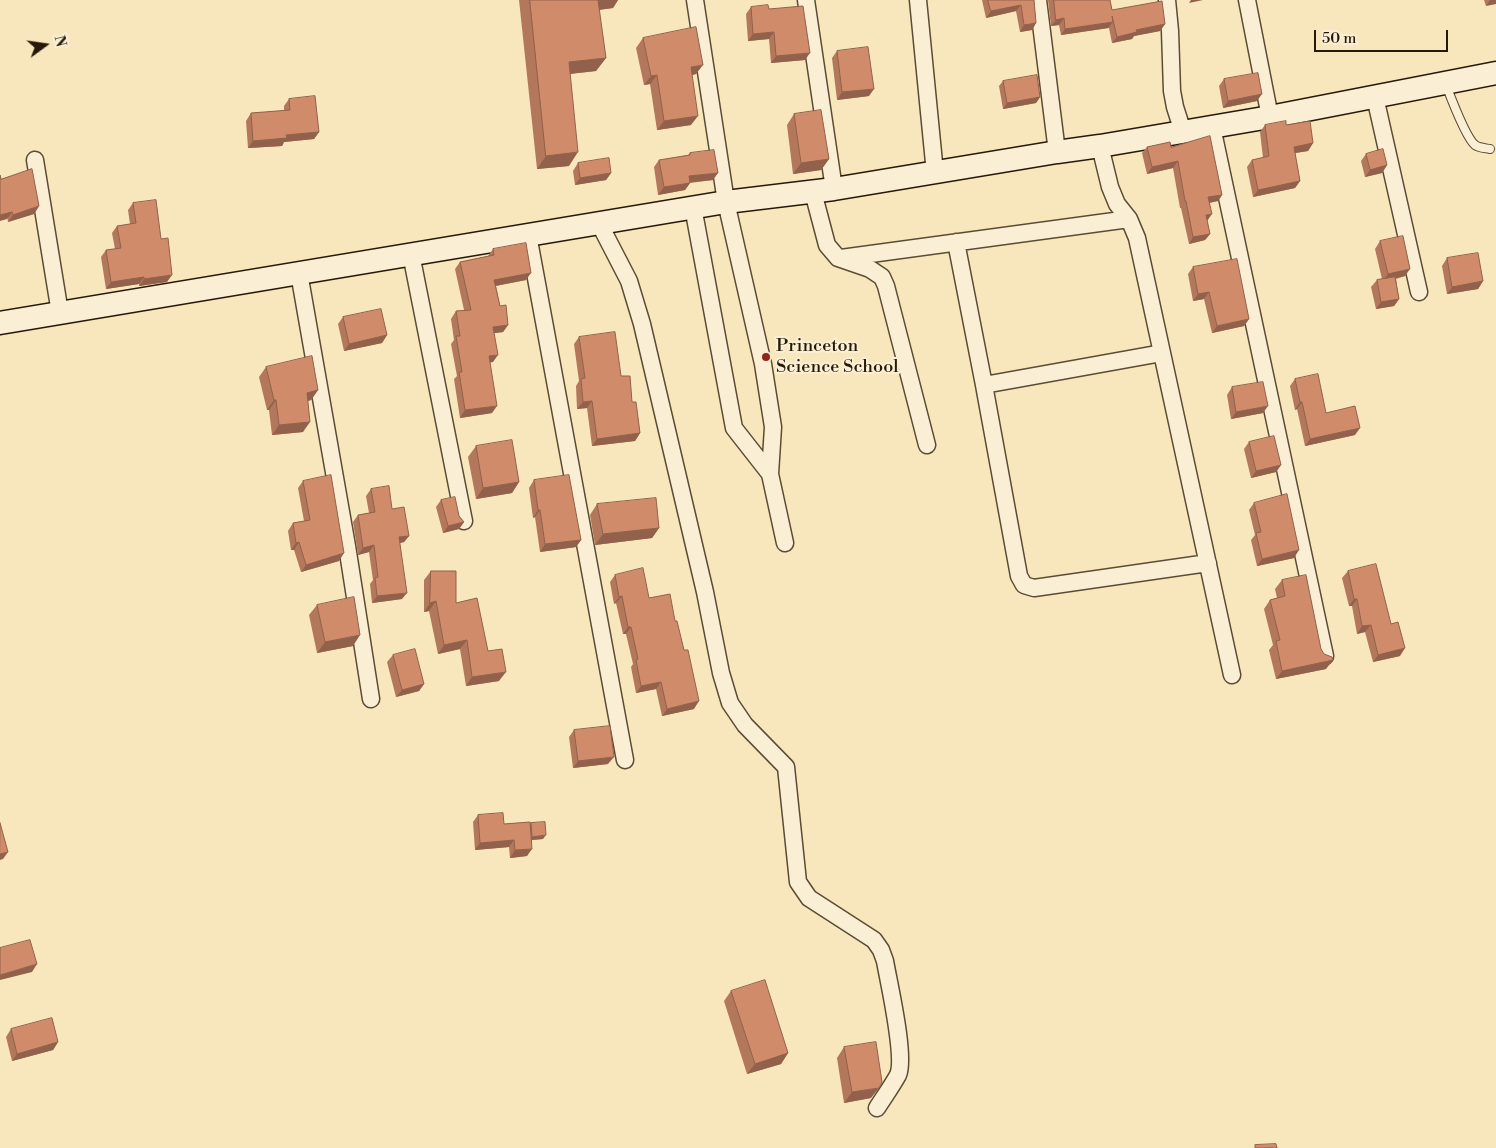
<!DOCTYPE html>
<html>
<head>
<meta charset="utf-8">
<style>
	body { margin:0 }
	#map { position:relative; width:1496px; height:1148px; overflow:hidden; background:#f8e6bd; font-family:"Libre Bodoni",serif }
	canvas { display:block }
	.north { position:absolute; left:20px; top:20px; width:50px; height:50px; -webkit-text-stroke:4px #faefd4; paint-order:stroke; rotate:76deg; font-size:14px; font-weight:700; line-height:20px; text-align:center; color:#271907 }
	.north::after { content:''; display:block; margin:auto; width:18px; height:22px; background:#271907; clip-path:polygon(50% 0,100% 100%,50% 72%,0 100%) }
	.scale { position:absolute; left:1314px; top:30px; width:134px; height:22px; box-sizing:border-box; border:2px solid #271907; border-top:0; padding-left:6px; font-size:15px; line-height:18px; white-space:nowrap; color:#271907; -webkit-text-stroke:4px #faefd4; paint-order:stroke }
</style>
</head>
<body>
<div id="map">
<canvas width="1496" height="1148"></canvas>
<div class="north">N</div>
<div class="scale">50 m</div>
</div>
<script>
const context = document.querySelector('canvas').getContext('2d');
context.lineJoin = 'round';
function stroke(path, color, width, dash) { context.strokeStyle = color; context.lineWidth = width; context.lineCap = dash ? 'butt' : 'round'; context.setLineDash(dash || []); context.stroke(path); }
function fillPath(path, color) { context.fillStyle = color; context.fill(path, 'evenodd'); }
function drawText(font, color, halo, rows, align = 'center') {
  context.font = font + ' "Libre Bodoni",serif'; context.lineWidth = 4; context.setLineDash([]); context.textBaseline = 'middle'; context.strokeStyle = halo; context.fillStyle = color; for (const [text, x, y, turn = 0] of rows) {
    context.save(); context.translate(x, y); context.rotate((+turn || 0) * Math.PI / 180); context.textAlign = isNaN(turn) ? turn : align; if (halo) context.strokeText(text, 0, 0); context.fillText(text, 0, 0); context.restore();
  }
}
const lane = new Path2D(`
	M 1446,85 C 1451,98 1466,138 1475,145 C 1479,148 1485,148 1490,149`);
const street = new Path2D(`
	M 695,0 L 726,202 L 763,364 L 773,427 L 770,474 L 785,543
	M 806,0 L 834,189
	M 918,0 L 935,173
	M 1038,0 L 1057,152
	M 1167,0 L 1170,31 L 1172,91 L 1175,107 L 1183,132
	M 1247,0 L 1270,117
	M 1375,97 L 1419,292
	M 1212,127 L 1325,656
	M 1100,146 L 1110,187 L 1117,204 L 1129,219 L 1137,238 L 1232,675
	M 35,160 L 60,313
	M 813,192 L 827,245 L 838,258 L 870,269 L 882,277 L 886,286 L 927,445
	M 693,207 L 734,428 L 770,474
	M 599,223 L 629,281 L 642,324 L 705,592 L 721,673 L 730,703 L 745,725 L 786,767 L 798,882 L 809,898 L 874,940 L 881,950 L 885,961 C 889,984 906,1057 898,1075 C 892,1086 884,1097 877,1108
	M 528,235 L 625,760
	M 956,242 L 984,385
	M 411,254 L 464,521
	M 841,258 L 1129,219
	M 299,273 L 347,546 L 371,699
	M 1162,353 L 984,385 L 1019,576 L 1024,585 L 1034,588 L 1208,563`);
const secondary = new Path2D(`
	M 0,323 L 726,202 L 834,189 L 1057,152 L 1100,146 L 1270,117 L 1496,73`);
const wall = new Path2D(`
	M 519,0 L 618,0 L 613,8 L 599,10 L 606,58 L 596,71 L 570,74 L 569,166 L 537,169 Z
	M 982,0 L 1034,0 L 1036,23 L 1032,30 L 1020,32 L 1016,11 L 986,18 Z
	M 1048,0 L 1110,0 L 1112,10 L 1165,24 L 1160,31 L 1134,36 L 1132,39 L 1112,43 L 1109,28 L 1061,35 L 1059,25 L 1051,26 Z
	M 1484,0 L 1496,0 L 1486,6 Z
	M 751,7 L 769,9 L 805,60 L 771,63 L 769,39 L 748,41 L 746,14 Z
	M 643,38 L 696,74 L 692,75 L 691,125 L 657,130 L 650,84 L 644,85 L 636,48 Z
	M 837,51 L 869,96 L 837,100 L 832,58 Z
	M 1224,79 L 1257,101 L 1223,108 L 1219,86 Z
	M 1003,81 L 1040,97 L 1036,103 L 1003,109 L 999,86 Z
	M 289,99 L 319,132 L 314,139 L 284,142 L 282,146 L 248,148 L 246,121 L 251,113 L 284,111 L 284,106 Z
	M 794,114 L 829,159 L 821,170 L 793,174 L 787,125 Z
	M 1265,125 L 1286,125 L 1313,143 L 1308,151 L 1295,153 L 1300,181 L 1295,188 L 1253,197 L 1247,167 L 1252,160 L 1263,158 L 1260,132 Z
	M 1147,147 L 1171,147 L 1222,195 L 1218,201 L 1209,203 L 1207,221 L 1210,234 L 1205,240 L 1189,244 L 1181,208 L 1180,208 L 1173,168 L 1147,174 L 1142,153 Z
	M 690,153 L 713,180 L 690,183 L 685,190 L 658,195 L 654,167 L 659,160 L 688,155 Z
	M 1366,154 L 1387,165 L 1382,173 L 1365,177 L 1361,161 Z
	M 578,163 L 611,173 L 606,180 L 575,185 L 573,171 Z
	M 1,179 L 39,206 L 34,214 L 8,222 Z
	M 133,203 L 161,239 L 167,282 L 139,286 L 139,284 L 106,289 L 101,257 L 106,250 L 115,249 L 112,233 L 117,226 L 130,224 L 128,210 Z
	M 1380,241 L 1405,276 L 1396,279 L 1399,299 L 1394,306 L 1376,309 L 1371,287 L 1377,280 L 1382,279 L 1375,249 Z
	M 493,249 L 526,280 L 496,286 L 500,306 L 508,325 L 503,332 L 494,333 L 493,362 L 490,362 L 492,413 L 460,418 L 454,379 L 457,376 L 451,344 L 454,340 L 451,319 L 456,311 L 464,310 L 455,269 L 460,262 L 488,256 Z
	M 1447,258 L 1483,281 L 1478,289 L 1447,294 L 1442,266 Z
	M 1193,267 L 1249,319 L 1244,326 L 1212,333 L 1204,299 L 1193,301 L 1188,274 Z
	M 343,317 L 387,335 L 382,343 L 344,351 L 338,324 Z
	M 579,337 L 621,376 L 632,402 L 640,433 L 635,441 L 592,446 L 587,408 L 577,409 L 576,386 L 579,381 L 574,344 Z
	M 266,367 L 318,390 L 311,400 L 308,401 L 303,432 L 272,435 L 269,410 L 267,410 L 259,377 Z
	M 1295,379 L 1326,413 L 1355,435 L 1305,446 L 1297,409 L 1295,410 L 1290,386 Z
	M 1232,387 L 1263,413 L 1231,419 L 1227,395 Z
	M 1249,442 L 1281,465 L 1276,472 L 1251,478 L 1244,449 Z
	M 476,446 L 519,482 L 512,493 L 476,499 L 468,457 Z
	M 534,480 L 581,540 L 576,547 L 540,552 L 535,517 L 533,518 L 529,488 Z
	M 303,481 L 339,561 L 301,572 L 294,550 L 291,550 L 288,531 L 293,523 L 304,521 L 298,488 Z
	M 371,489 L 392,509 L 409,536 L 404,542 L 400,543 L 402,599 L 372,603 L 370,584 L 373,580 L 369,552 L 358,555 L 353,522 L 358,515 L 369,513 L 366,496 Z
	M 441,500 L 464,522 L 459,529 L 443,533 L 436,507 Z
	M 1254,503 L 1294,558 L 1257,566 L 1251,540 L 1255,535 L 1249,510 Z
	M 597,504 L 659,528 L 652,538 L 595,545 L 590,515 Z
	M 431,571 L 456,603 L 488,651 L 499,681 L 466,686 L 460,649 L 438,654 L 429,611 L 424,612 L 424,580 Z
	M 1348,571 L 1391,624 L 1400,656 L 1373,662 L 1365,632 L 1357,634 L 1352,606 L 1349,606 L 1342,578 Z
	M 615,575 L 649,598 L 694,709 L 662,716 L 656,689 L 636,693 L 631,667 L 633,664 L 626,634 L 623,634 L 616,603 L 614,604 L 610,582 Z
	M 1282,580 L 1321,649 L 1326,669 L 1276,679 L 1269,650 L 1273,645 L 1264,609 L 1270,600 L 1277,598 L 1275,589 Z
	M 317,605 L 353,646 L 317,653 L 309,615 Z
	M 393,655 L 424,684 L 419,691 L 396,697 L 387,662 Z
	M 574,730 L 608,764 L 573,768 L 569,737 Z
	M 478,815 L 504,824 L 530,822 L 543,839 L 532,840 L 527,856 L 510,858 L 509,847 L 475,850 L 473,822 Z
	M 731,991 L 788,1053 L 781,1064 L 747,1074 L 724,1001 Z
	M 11,1029 L 58,1042 L 53,1050 L 12,1061 L 6,1037 Z
	M 844,1047 L 871,1098 L 844,1103 L 837,1058 Z`);
const shadedWall = new Path2D(`
	M 596,0 L 618,0 L 613,8 L 589,11 Z
	M 1191,0 L 1203,0 L 1189,3 Z
	M 1490,0 L 1496,0 L 1496,4 L 1486,6 Z
	M 1021,5 L 1016,11 L 986,18 L 991,11 Z
	M 1064,18 L 1059,25 L 1051,26 L 1056,20 Z
	M 1113,22 L 1108,28 L 1061,35 L 1065,29 Z
	M 1036,23 L 1032,30 L 1020,32 L 1024,25 Z
	M 1165,24 L 1160,31 L 1134,36 L 1132,39 L 1112,43 L 1117,37 L 1136,30 Z
	M 774,32 L 769,39 L 748,41 L 753,34 Z
	M 810,53 L 805,60 L 771,63 L 776,56 Z
	M 606,58 L 596,71 L 559,75 L 569,62 Z
	M 703,65 L 696,74 L 684,77 L 691,67 Z
	M 657,75 L 650,84 L 644,85 L 651,76 Z
	M 874,89 L 869,96 L 837,100 L 842,92 Z
	M 1262,94 L 1257,101 L 1223,108 L 1228,101 Z
	M 1040,97 L 1036,103 L 1003,109 L 1007,103 Z
	M 698,116 L 691,125 L 657,130 L 664,121 Z
	M 319,132 L 314,139 L 284,142 L 282,146 L 248,148 L 253,141 L 286,135 Z
	M 1313,143 L 1308,151 L 1289,154 L 1294,147 Z
	M 578,152 L 569,166 L 537,169 L 546,156 Z
	M 829,159 L 821,170 L 793,174 L 801,163 Z
	M 1178,161 L 1173,168 L 1147,174 L 1152,167 Z
	M 1387,165 L 1382,173 L 1365,177 L 1370,170 Z
	M 611,173 L 606,180 L 575,185 L 580,178 Z
	M 718,173 L 713,180 L 684,183 L 689,176 Z
	M 1300,181 L 1295,188 L 1253,197 L 1258,190 Z
	M 690,183 L 685,190 L 658,195 L 664,187 Z
	M 1222,195 L 1218,201 L 1203,204 L 1208,197 Z
	M 39,206 L 34,214 L 8,222 L 13,215 Z
	M 12,212 L 7,219 L 0,221 L 0,215 Z
	M 1212,214 L 1207,221 L 1206,215 Z
	M 1210,234 L 1205,240 L 1189,244 L 1193,237 Z
	M 1410,269 L 1405,276 L 1383,281 L 1388,274 Z
	M 531,273 L 526,280 L 489,287 L 494,280 Z
	M 172,275 L 167,282 L 139,286 L 144,279 Z
	M 144,277 L 139,284 L 106,289 L 111,282 Z
	M 1483,281 L 1478,289 L 1447,294 L 1452,287 Z
	M 1209,292 L 1204,299 L 1193,301 L 1198,294 Z
	M 1399,299 L 1394,306 L 1376,309 L 1381,302 Z
	M 1249,319 L 1244,326 L 1212,333 L 1217,326 Z
	M 508,325 L 503,332 L 488,334 L 493,327 Z
	M 387,335 L 382,343 L 344,351 L 349,344 Z
	M 498,355 L 493,362 L 484,364 L 489,356 Z
	M 318,390 L 311,400 L 300,403 L 307,393 Z
	M 274,400 L 276,400 L 269,410 L 267,410 Z
	M 592,401 L 587,408 L 577,409 L 583,402 Z
	M 1300,402 L 1302,402 L 1297,409 L 1295,410 Z
	M 497,406 L 492,413 L 460,418 L 465,410 Z
	M 1268,406 L 1263,413 L 1231,419 L 1236,412 Z
	M 310,422 L 303,432 L 272,435 L 279,425 Z
	M 1360,428 L 1355,435 L 1305,446 L 1310,439 Z
	M 640,433 L 635,441 L 592,446 L 597,439 Z
	M 1281,465 L 1276,472 L 1251,478 L 1256,471 Z
	M 519,482 L 512,493 L 476,499 L 483,488 Z
	M 538,510 L 540,510 L 535,517 L 533,518 Z
	M 464,522 L 459,529 L 443,533 L 448,526 Z
	M 659,528 L 652,538 L 595,545 L 603,534 Z
	M 409,536 L 404,542 L 395,544 L 399,537 Z
	M 581,540 L 576,547 L 540,552 L 545,544 Z
	M 299,542 L 294,550 L 291,550 L 296,543 Z
	M 374,545 L 369,552 L 358,555 L 363,548 Z
	M 1299,550 L 1294,558 L 1257,566 L 1262,559 Z
	M 344,553 L 339,561 L 301,572 L 306,565 Z
	M 407,593 L 402,599 L 372,603 L 377,596 Z
	M 622,596 L 616,603 L 614,604 L 619,597 Z
	M 1354,599 L 1357,599 L 1352,606 L 1349,606 Z
	M 436,601 L 429,611 L 424,612 L 430,603 Z
	M 1371,625 L 1365,632 L 1357,634 L 1362,626 Z
	M 628,627 L 631,627 L 626,634 L 623,634 Z
	M 360,635 L 353,646 L 317,653 L 325,642 Z
	M 467,640 L 460,649 L 438,654 L 444,645 Z
	M 1405,648 L 1400,656 L 1373,662 L 1378,655 Z
	M 1333,660 L 1326,669 L 1276,679 L 1282,671 Z
	M 506,672 L 499,681 L 466,686 L 472,677 Z
	M 661,682 L 656,689 L 636,693 L 641,686 Z
	M 424,684 L 419,691 L 396,697 L 402,690 Z
	M 699,701 L 694,709 L 662,716 L 667,709 Z
	M 614,757 L 608,764 L 573,768 L 578,761 Z
	M 546,835 L 543,839 L 530,840 L 532,837 Z
	M 514,840 L 509,847 L 475,850 L 480,843 Z
	M 532,849 L 527,856 L 510,858 L 515,850 Z
	M 8,852 L 3,859 L 0,860 L 0,854 Z
	M 37,964 L 32,972 L 0,980 L 0,975 Z
	M 58,1042 L 53,1050 L 12,1061 L 17,1054 Z
	M 788,1053 L 781,1064 L 747,1074 L 755,1064 Z
	M 879,1088 L 871,1098 L 844,1103 L 852,1092 Z`);
const building = new Path2D(`
	M 530,0 L 598,0 L 606,58 L 569,62 L 578,152 L 546,156 Z
	M 988,0 L 1034,0 L 1036,23 L 1024,25 L 1021,5 L 991,11 Z
	M 1054,0 L 1110,0 L 1112,10 L 1162,1 L 1165,24 L 1136,30 L 1137,32 L 1117,37 L 1112,16 L 1113,22 L 1065,29 L 1064,18 L 1056,20 Z
	M 768,5 L 769,9 L 803,6 L 810,53 L 776,56 L 774,32 L 753,34 L 751,7 Z
	M 696,27 L 703,65 L 691,67 L 698,116 L 664,121 L 657,75 L 651,76 L 643,38 Z
	M 868,47 L 874,89 L 842,92 L 837,51 Z
	M 1258,73 L 1262,94 L 1228,101 L 1224,79 Z
	M 1037,75 L 1040,97 L 1007,103 L 1003,81 Z
	M 315,96 L 319,132 L 286,135 L 287,138 L 253,141 L 251,113 L 290,110 L 289,99 Z
	M 821,110 L 829,159 L 801,163 L 794,114 Z
	M 1286,121 L 1286,125 L 1310,121 L 1313,143 L 1294,147 L 1300,181 L 1258,190 L 1252,160 L 1269,156 L 1265,125 Z
	M 1210,136 L 1222,195 L 1208,197 L 1212,214 L 1206,215 L 1210,234 L 1193,237 L 1186,201 L 1185,201 L 1178,161 L 1152,167 L 1147,147 L 1170,142 L 1171,147 Z
	M 1383,149 L 1387,165 L 1370,170 L 1366,154 Z
	M 714,150 L 718,173 L 689,176 L 690,183 L 664,187 L 659,160 L 690,155 L 690,153 Z
	M 609,158 L 611,173 L 580,178 L 578,163 Z
	M 32,169 L 39,206 L 13,215 L 12,212 L 0,215 L 0,175 L 1,179 Z
	M 156,200 L 161,239 L 168,238 L 172,275 L 144,279 L 144,277 L 111,282 L 106,250 L 121,248 L 117,226 L 136,223 L 133,203 Z
	M 1403,236 L 1410,269 L 1388,274 L 1380,241 Z
	M 526,243 L 531,273 L 494,280 L 500,306 L 506,305 L 508,325 L 493,327 L 498,355 L 489,356 L 497,406 L 465,410 L 459,372 L 462,372 L 456,336 L 460,336 L 456,311 L 471,310 L 460,262 L 494,255 L 493,249 Z
	M 1478,253 L 1483,281 L 1452,287 L 1447,258 Z
	M 1237,259 L 1249,319 L 1217,326 L 1209,292 L 1198,294 L 1193,267 Z
	M 1395,277 L 1399,299 L 1381,302 L 1377,280 Z
	M 381,309 L 387,335 L 349,344 L 343,317 Z
	M 615,332 L 621,376 L 630,376 L 632,402 L 636,402 L 640,433 L 597,439 L 592,401 L 583,402 L 581,379 L 585,378 L 579,337 Z
	M 312,356 L 318,390 L 307,393 L 310,422 L 279,425 L 276,400 L 274,400 L 266,367 Z
	M 1318,374 L 1326,413 L 1355,406 L 1360,428 L 1310,439 L 1302,402 L 1300,402 L 1295,379 Z
	M 1263,382 L 1268,406 L 1236,412 L 1232,387 Z
	M 1274,436 L 1281,465 L 1256,471 L 1249,442 Z
	M 512,440 L 519,482 L 483,488 L 476,446 Z
	M 331,475 L 344,553 L 306,565 L 299,542 L 296,543 L 293,523 L 310,520 L 303,481 Z
	M 569,475 L 581,540 L 545,544 L 540,510 L 538,510 L 534,480 Z
	M 389,486 L 392,509 L 404,507 L 409,536 L 399,537 L 407,593 L 377,596 L 375,578 L 378,577 L 374,545 L 363,548 L 358,515 L 375,512 L 371,489 Z
	M 1287,494 L 1299,550 L 1262,559 L 1256,533 L 1261,532 L 1254,503 Z
	M 455,497 L 459,516 L 464,522 L 448,526 L 441,500 Z
	M 656,498 L 659,528 L 603,534 L 597,504 Z
	M 1376,564 L 1391,624 L 1398,622 L 1405,648 L 1378,655 L 1371,625 L 1362,626 L 1357,599 L 1354,599 L 1348,571 Z
	M 643,568 L 649,598 L 670,594 L 675,621 L 677,621 L 684,650 L 688,650 L 699,701 L 667,709 L 661,682 L 641,686 L 636,660 L 638,659 L 631,627 L 628,627 L 622,596 L 619,597 L 615,575 Z
	M 431,571 L 456,571 L 456,603 L 477,598 L 488,651 L 502,649 L 506,672 L 472,677 L 467,640 L 444,645 L 436,601 L 430,603 Z
	M 1306,575 L 1321,649 L 1324,654 L 1332,657 L 1333,660 L 1282,671 L 1276,641 L 1280,640 L 1270,600 L 1285,596 L 1282,580 Z
	M 354,597 L 360,635 L 325,642 L 317,605 Z
	M 415,649 L 424,684 L 402,690 L 393,655 Z
	M 610,726 L 614,757 L 578,761 L 574,730 Z
	M 503,813 L 504,824 L 530,822 L 532,849 L 515,850 L 514,840 L 480,843 L 478,815 Z
	M 545,822 L 546,835 L 532,837 L 531,823 Z
	M 0,823 L 8,852 L 0,854 Z
	M 30,940 L 37,964 L 0,975 L 0,948 Z
	M 765,980 L 788,1053 L 755,1064 L 731,991 Z
	M 52,1018 L 58,1042 L 17,1054 L 11,1029 Z
	M 876,1042 L 882,1082 L 879,1088 L 852,1092 L 844,1047 Z
	M 1276,1144 L 1277,1148 L 1255,1148 L 1255,1145 Z`);
const markers = [
	[766,357,5,"#8f2418"]
];
const poiNames = [
	["Princeton",776,347],
	["Science School",776,368]
];
stroke(lane, '#5b4c34', 10);
stroke(street, '#5b4c34', 19);
stroke(secondary, '#271907', 25);
stroke(lane, '#faefd4', 8);
stroke(street, '#faefd4', 16);
stroke(secondary, '#faefd4', 22);
fillPath(wall, '#b3785c');
fillPath(shadedWall, '#92614b');
fillPath(building, '#d08b6b');
stroke(building, '#92614b', 1);
for (const [x, y, r, color] of markers) { const dot = new Path2D(); dot.arc(x, y, r, 0, 2 * Math.PI); context.fillStyle = color; context.fill(dot); stroke(dot, '#faefd4', 2); }
drawText('18px', '#271907', '#faefd4', poiNames, 'left');
</script>
</body>
</html>
